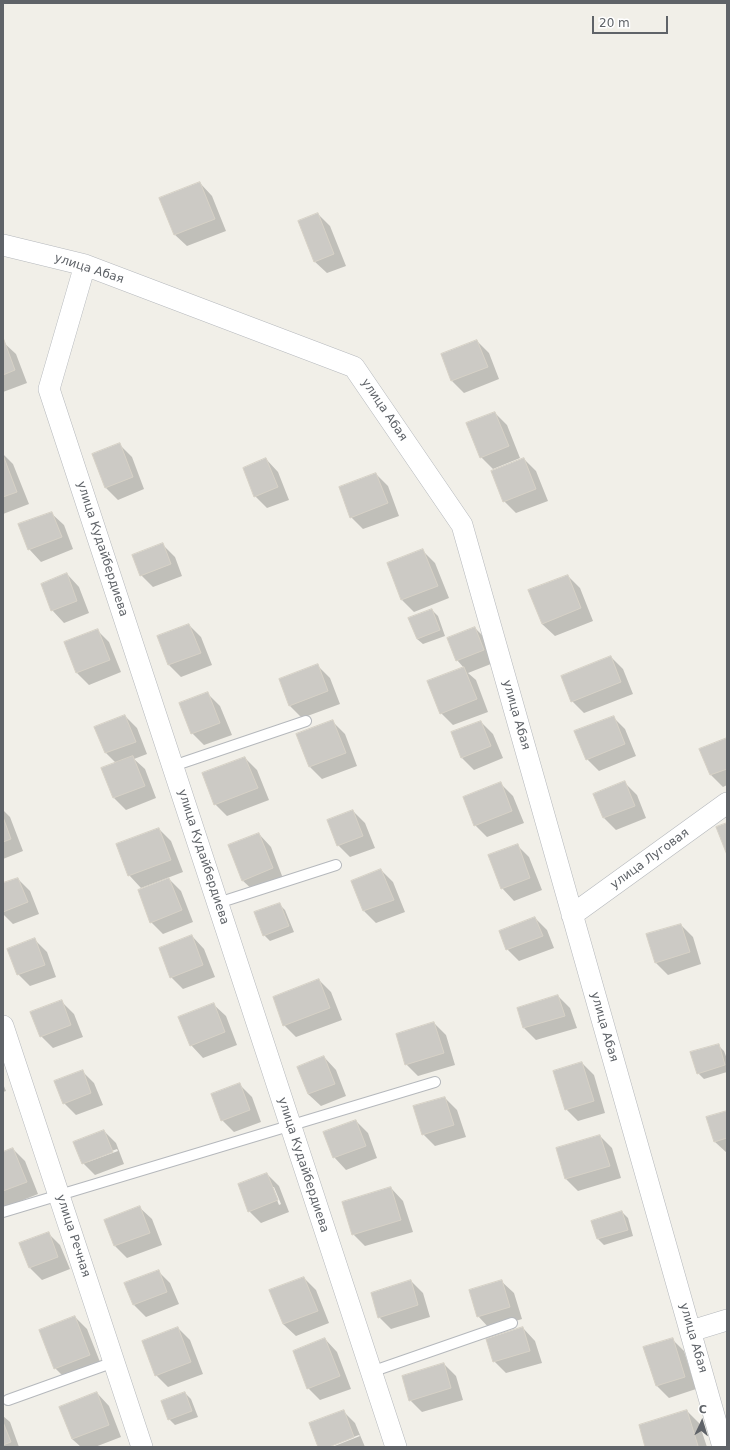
<!DOCTYPE html>
<html>
<head>
<meta charset="utf-8">
<style>
	body { margin:0 }
	#map { position:relative; width:730px; height:1450px; overflow:hidden; background:#f1efe8; font-family:"DejaVu Sans",sans-serif }
	canvas { display:block }
	.frame { position:absolute; inset:0; border:4px solid #5f6368; pointer-events:none }
	.north { position:absolute; left:682px; top:1402px; width:40px; height:40px; -webkit-text-stroke:3px #fff; paint-order:stroke; rotate:4deg; font-size:11px; font-weight:700; line-height:16px; text-align:center; color:#5f6368 }
	.north::after { content:''; display:block; margin:auto; width:14px; height:18px; background:#5f6368; clip-path:polygon(50% 0,100% 100%,50% 72%,0 100%) }
	.scale { position:absolute; left:592px; top:16px; width:76px; height:18px; box-sizing:border-box; border:2px solid #5f6368; border-top:0; padding-left:5px; font-size:12px; line-height:14px; white-space:nowrap; color:#5f6368; -webkit-text-stroke:3px #fff; paint-order:stroke }
</style>
</head>
<body>
<div id="map">
<canvas width="730" height="1450"></canvas>
<div class="frame"></div>
<div class="north">С</div>
<div class="scale">20 m</div>
</div>
<script>
const context = document.querySelector('canvas').getContext('2d');
context.lineJoin = 'round';
function fillPath(path, color) { context.fillStyle = color; context.fill(path, 'evenodd'); }
function stroke(path, color, width, dash) { context.strokeStyle = color; context.lineWidth = width; context.lineCap = dash ? 'butt' : 'round'; context.setLineDash(dash || []); context.stroke(path); }
function drawText(font, color, halo, rows, align = 'center') {
  context.font = font + ' "DejaVu Sans",sans-serif'; context.lineWidth = 4; context.setLineDash([]); context.textBaseline = 'middle'; context.strokeStyle = halo; context.fillStyle = color; for (const [text, x, y, turn = 0] of rows) {
    context.save(); context.translate(x, y); context.rotate((+turn || 0) * Math.PI / 180); context.textAlign = isNaN(turn) ? turn : align; if (halo) context.strokeText(text, 0, 0); context.fillText(text, 0, 0); context.restore();
  }
}
const shadow = new Path2D(`
	M 200,183 L 212,196 L 226,231 L 187,246 L 174,234 Z
	M 318,214 L 330,226 L 346,266 L 327,273 L 314,261 Z
	M 477,341 L 489,353 L 499,379 L 464,393 L 452,381 L 442,355 Z
	M 3,342 L 16,354 L 27,383 L 3,392 Z
	M 495,413 L 507,425 L 520,458 L 493,469 L 481,457 Z
	M 120,445 L 132,457 L 144,489 L 118,500 L 106,488 L 93,455 Z
	M 3,454 L 13,464 L 29,504 L 3,514 Z
	M 266,459 L 278,472 L 289,500 L 267,508 L 255,496 Z
	M 524,459 L 536,471 L 548,501 L 516,513 L 504,501 Z
	M 376,474 L 388,486 L 399,516 L 363,529 L 351,517 Z
	M 51,513 L 64,525 L 73,549 L 41,562 L 29,549 Z
	M 163,545 L 175,557 L 182,576 L 153,587 L 141,575 Z
	M 423,551 L 435,563 L 449,598 L 414,612 L 402,600 Z
	M 67,574 L 79,587 L 89,613 L 64,623 L 52,610 Z
	M 568,576 L 580,588 L 593,621 L 555,636 L 542,624 Z
	M 432,610 L 438,616 L 445,636 L 423,644 L 417,639 Z
	M 189,625 L 201,637 L 212,665 L 181,677 L 169,665 Z
	M 475,628 L 487,640 L 496,662 L 468,673 L 476,680 L 488,712 L 453,725 L 441,713 L 464,668 L 457,660 Z
	M 97,630 L 109,642 L 121,672 L 89,685 L 77,673 L 65,642 Z
	M 611,657 L 623,669 L 633,694 L 584,713 L 572,701 Z
	M 317,665 L 330,678 L 340,704 L 302,718 L 290,706 L 280,680 Z
	M 208,694 L 220,706 L 232,735 L 204,745 L 192,733 Z
	M 125,716 L 137,728 L 147,754 L 134,759 L 145,769 L 156,798 L 126,810 L 114,798 L 116,763 L 106,753 L 96,727 Z
	M 613,717 L 625,729 L 636,756 L 599,771 L 587,759 Z
	M 333,722 L 345,734 L 357,766 L 322,779 L 310,767 L 298,735 Z
	M 481,722 L 493,734 L 503,758 L 474,770 L 461,757 Z
	M 727,739 L 727,785 L 723,787 L 711,775 L 700,749 Z
	M 245,758 L 257,770 L 269,800 L 227,816 L 215,804 Z
	M 625,783 L 637,795 L 646,818 L 616,830 L 604,818 Z
	M 501,784 L 513,796 L 524,823 L 487,837 L 475,825 Z
	M 3,810 L 10,817 L 23,851 L 3,859 Z
	M 353,811 L 365,823 L 375,848 L 350,857 L 338,845 Z
	M 159,829 L 171,841 L 183,872 L 141,888 L 129,875 Z
	M 259,834 L 271,847 L 284,881 L 255,892 L 242,880 Z
	M 517,845 L 529,857 L 542,890 L 514,901 L 502,888 Z
	M 381,870 L 393,882 L 405,912 L 376,923 L 364,911 L 353,881 Z
	M 18,879 L 30,891 L 39,914 L 13,924 L 3,914 L 3,884 Z
	M 169,879 L 181,891 L 193,922 L 163,934 L 151,922 Z
	M 279,904 L 285,910 L 294,932 L 270,941 L 264,935 Z
	M 535,918 L 547,930 L 554,948 L 519,961 L 507,949 Z
	M 681,925 L 693,937 L 701,964 L 668,975 L 656,963 L 647,935 Z
	M 192,936 L 204,949 L 215,977 L 183,989 L 171,977 Z
	M 34,939 L 47,952 L 56,977 L 30,986 L 18,974 Z
	M 319,980 L 331,992 L 342,1020 L 296,1037 L 284,1025 Z
	M 558,996 L 570,1008 L 577,1028 L 536,1040 L 524,1028 L 518,1008 Z
	M 62,1002 L 74,1014 L 83,1037 L 53,1048 L 41,1036 Z
	M 213,1004 L 226,1016 L 237,1045 L 203,1058 L 191,1045 Z
	M 434,1023 L 446,1035 L 455,1065 L 418,1076 L 406,1064 Z
	M 718,1045 L 724,1051 L 727,1059 L 727,1072 L 704,1079 L 698,1073 Z
	M 324,1057 L 336,1070 L 346,1096 L 321,1106 L 308,1094 Z
	M 582,1063 L 594,1075 L 605,1113 L 578,1121 L 566,1109 Z
	M 82,1071 L 94,1083 L 103,1105 L 76,1115 L 64,1103 Z
	M 3,1084 L 6,1091 L 3,1092 Z
	M 239,1084 L 252,1097 L 261,1122 L 234,1132 L 222,1120 Z
	M 445,1098 L 457,1110 L 466,1137 L 435,1146 L 423,1134 Z
	M 727,1112 L 727,1153 L 715,1142 Z
	M 356,1121 L 368,1133 L 377,1158 L 346,1170 L 334,1157 Z
	M 104,1131 L 116,1143 L 124,1164 L 95,1175 L 83,1163 ZM 117,1149 L 118,1151 L 88,1162 L 88,1160 Z
	M 600,1136 L 612,1148 L 621,1178 L 578,1191 L 566,1179 L 557,1149 Z
	M 13,1149 L 25,1161 L 38,1194 L 3,1208 L 3,1153 Z
	M 267,1174 L 279,1186 L 289,1212 L 261,1223 L 249,1211 ZM 272,1187 L 274,1187 L 281,1204 L 279,1205 Z
	M 391,1188 L 403,1201 L 413,1232 L 365,1246 L 353,1234 Z
	M 139,1207 L 152,1219 L 162,1245 L 127,1258 L 115,1246 L 105,1220 Z
	M 622,1212 L 628,1218 L 633,1236 L 604,1245 L 598,1239 Z
	M 48,1233 L 60,1245 L 70,1269 L 42,1280 L 30,1268 L 21,1243 Z
	M 158,1271 L 170,1283 L 179,1304 L 146,1317 L 134,1305 L 125,1284 Z
	M 304,1278 L 316,1290 L 329,1323 L 296,1336 L 283,1324 Z
	M 411,1281 L 423,1293 L 430,1317 L 391,1329 L 379,1317 Z
	M 501,1281 L 514,1293 L 522,1319 L 490,1329 L 478,1316 Z
	M 75,1317 L 87,1329 L 102,1367 L 67,1380 L 55,1368 Z
	M 178,1328 L 190,1340 L 203,1374 L 168,1387 L 156,1375 Z
	M 523,1328 L 535,1341 L 542,1363 L 506,1373 L 494,1361 Z
	M 325,1339 L 337,1352 L 351,1389 L 320,1400 L 308,1388 Z
	M 672,1339 L 684,1351 L 696,1389 L 669,1398 L 657,1386 L 645,1347 Z
	M 444,1364 L 456,1376 L 463,1400 L 422,1412 L 410,1400 Z
	M 97,1393 L 109,1406 L 121,1437 L 95,1447 L 81,1447 L 72,1439 L 61,1408 Z
	M 185,1393 L 191,1399 L 198,1417 L 175,1425 L 169,1419 Z
	M 343,1411 L 355,1423 L 365,1447 L 332,1447 L 360,1436 L 359,1435 L 326,1447 L 319,1447 Z
	M 687,1411 L 699,1423 L 707,1447 L 646,1447 Z
	M 3,1416 L 10,1422 L 19,1447 L 3,1447 Z`);
const building = new Path2D(`
	M 200,182 L 215,219 L 174,235 L 159,198 Z
	M 318,213 L 334,254 L 314,262 L 298,221 Z
	M 4,340 L 15,370 L 3,375 L 3,341 Z
	M 477,340 L 488,367 L 451,381 L 441,354 Z
	M 495,412 L 509,446 L 480,458 L 466,423 Z
	M 120,443 L 133,477 L 105,488 L 92,454 Z
	M 3,455 L 17,492 L 3,497 Z
	M 266,458 L 278,487 L 254,497 L 243,468 Z
	M 524,458 L 536,489 L 503,502 L 491,471 Z
	M 376,473 L 388,503 L 350,518 L 339,487 Z
	M 52,512 L 62,537 L 28,550 L 18,524 Z
	M 163,543 L 171,564 L 140,576 L 132,555 Z
	M 423,549 L 438,586 L 401,600 L 387,563 Z
	M 67,573 L 77,601 L 51,611 L 41,584 Z
	M 568,575 L 581,608 L 542,624 L 528,590 Z
	M 432,609 L 440,630 L 417,639 L 408,618 Z
	M 189,624 L 201,653 L 168,665 L 157,636 Z
	M 475,627 L 484,650 L 456,661 L 447,638 Z
	M 98,629 L 110,660 L 76,673 L 64,642 Z
	M 611,656 L 621,682 L 571,702 L 561,676 Z
	M 318,664 L 328,691 L 289,706 L 279,679 Z
	M 464,667 L 477,699 L 440,714 L 427,681 Z
	M 208,692 L 220,723 L 191,734 L 179,703 Z
	M 125,715 L 136,742 L 105,753 L 94,727 Z
	M 614,716 L 625,744 L 586,760 L 574,731 Z
	M 333,720 L 346,753 L 309,767 L 296,734 Z
	M 481,721 L 491,746 L 461,758 L 451,732 Z
	M 727,738 L 727,769 L 710,775 L 699,749 Z
	M 133,756 L 145,786 L 113,798 L 101,768 Z
	M 245,757 L 258,788 L 214,805 L 202,773 Z
	M 625,781 L 635,806 L 603,818 L 593,794 Z
	M 501,782 L 512,811 L 474,826 L 463,797 Z
	M 353,810 L 363,836 L 337,846 L 327,820 Z
	M 3,817 L 11,839 L 3,842 Z
	M 727,823 L 727,855 L 716,827 Z
	M 159,828 L 171,860 L 128,876 L 116,844 Z
	M 259,833 L 273,868 L 242,881 L 228,845 Z
	M 518,844 L 530,878 L 501,889 L 488,855 Z
	M 381,869 L 394,900 L 363,911 L 351,881 Z
	M 18,878 L 28,902 L 3,912 L 3,883 Z
	M 169,878 L 182,910 L 150,923 L 138,890 Z
	M 280,903 L 289,926 L 263,936 L 254,912 Z
	M 535,917 L 543,936 L 506,950 L 499,931 Z
	M 681,924 L 690,952 L 655,963 L 646,934 Z
	M 192,935 L 203,965 L 170,978 L 159,948 Z
	M 35,938 L 45,965 L 17,975 L 7,949 Z
	M 319,979 L 330,1008 L 283,1026 L 273,997 Z
	M 558,995 L 565,1016 L 523,1028 L 517,1008 Z
	M 62,1000 L 71,1025 L 40,1037 L 30,1012 Z
	M 214,1003 L 225,1032 L 190,1046 L 178,1017 Z
	M 434,1022 L 444,1053 L 405,1065 L 396,1034 Z
	M 719,1044 L 725,1065 L 697,1074 L 690,1052 Z
	M 324,1056 L 335,1084 L 308,1094 L 297,1067 Z
	M 582,1062 L 594,1101 L 565,1110 L 553,1071 Z
	M 83,1070 L 91,1093 L 63,1104 L 54,1081 Z
	M 240,1083 L 250,1110 L 221,1121 L 211,1094 Z
	M 445,1097 L 454,1125 L 422,1135 L 413,1106 Z
	M 727,1111 L 727,1138 L 714,1142 L 706,1117 Z
	M 356,1120 L 366,1146 L 333,1158 L 323,1132 Z
	M 104,1130 L 113,1152 L 82,1164 L 73,1142 Z
	M 600,1135 L 610,1166 L 565,1179 L 556,1148 Z
	M 13,1148 L 27,1182 L 3,1191 L 3,1152 Z
	M 267,1173 L 278,1200 L 248,1212 L 238,1184 Z
	M 391,1187 L 401,1220 L 352,1235 L 342,1202 Z
	M 140,1206 L 150,1233 L 114,1246 L 104,1220 Z
	M 622,1211 L 628,1230 L 597,1239 L 591,1221 Z
	M 49,1232 L 58,1257 L 29,1268 L 19,1243 Z
	M 159,1270 L 167,1292 L 133,1305 L 124,1283 Z
	M 304,1277 L 318,1311 L 283,1324 L 269,1290 Z
	M 411,1280 L 418,1305 L 378,1318 L 371,1293 Z
	M 502,1280 L 510,1307 L 477,1317 L 469,1290 Z
	M 75,1316 L 90,1355 L 54,1369 L 39,1330 Z
	M 178,1327 L 191,1362 L 155,1376 L 142,1341 Z
	M 523,1327 L 530,1351 L 493,1362 L 486,1339 Z
	M 325,1338 L 340,1376 L 307,1389 L 293,1351 Z
	M 673,1338 L 685,1377 L 656,1386 L 643,1347 Z
	M 444,1363 L 451,1388 L 409,1401 L 402,1376 Z
	M 97,1392 L 109,1425 L 72,1439 L 59,1407 Z
	M 185,1392 L 192,1411 L 168,1420 L 161,1401 Z
	M 344,1410 L 354,1437 L 329,1447 L 318,1447 L 309,1423 Z
	M 687,1410 L 698,1446 L 694,1447 L 645,1447 L 639,1425 Z
	M 3,1422 L 11,1442 L 3,1445 Z`);
const service = new Path2D(`
	M 173,766 L 306,721
	M 218,903 L 336,865
	M 3,1212 L 435,1082
	M 371,1372 L 512,1323
	M 8,1400 L 114,1362`);
const minor = new Path2D(`
	M 3,245 L 85,265 L 354,367 L 462,525 L 723,1447
	M 85,265 L 49,389 L 396,1447
	M 572,915 L 727,803
	M 3,1026 L 142,1447
	M 691,1331 L 727,1320`);
const streetNames = [
	["улица Абая",89,269,18],
	["улица Абая",384,410,56],
	["улица Кудайбердиева",102,549,72],
	["улица Абая",516,715,74],
	["улица Кудайбердиева",203,857,72],
	["улица Луговая",650,859,-36],
	["улица Абая",604,1027,74],
	["улица Кудайбердиева",303,1165,72],
	["улица Речная",73,1236,72],
	["улица Абая",693,1338,74]
];
fillPath(shadow, '#0003');
fillPath(building, '#cccac5');
stroke(building, '#d6d1c6', 1);
stroke(service, '#b5b8bc', 12);
stroke(minor, '#b5b8bc', 22);
stroke(service, '#fff', 10);
stroke(minor, '#fff', 21);
drawText('12px', '#5f6368', '#fff', streetNames);
</script>
</body>
</html>
